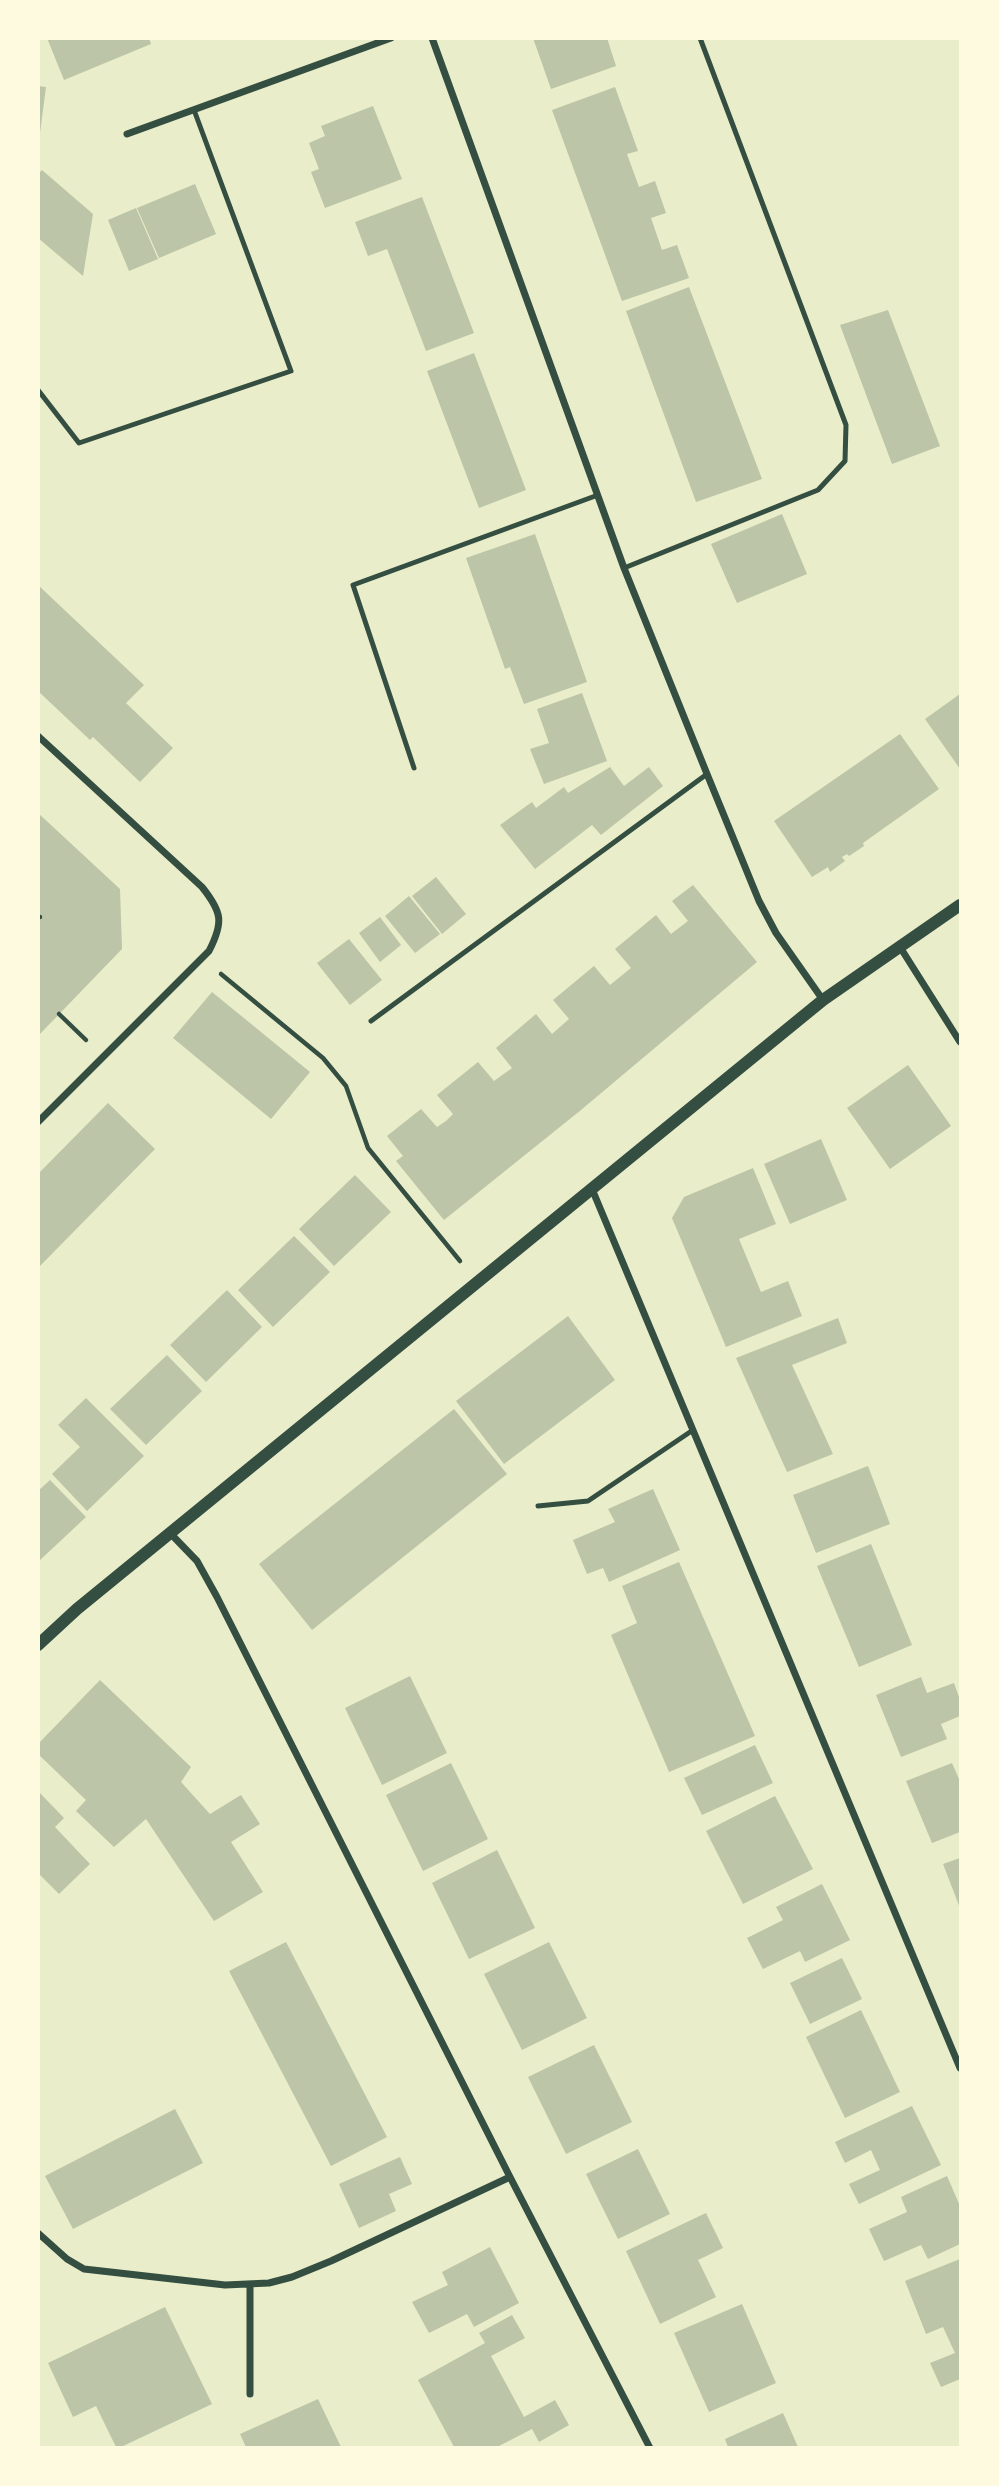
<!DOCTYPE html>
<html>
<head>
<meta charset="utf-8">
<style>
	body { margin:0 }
	#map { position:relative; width:999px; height:2486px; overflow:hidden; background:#e9edc9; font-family:"Archivo Narrow",sans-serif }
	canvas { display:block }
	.frame { position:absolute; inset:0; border:40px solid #fefae0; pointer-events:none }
</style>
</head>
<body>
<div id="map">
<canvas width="999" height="2486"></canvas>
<div class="frame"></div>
</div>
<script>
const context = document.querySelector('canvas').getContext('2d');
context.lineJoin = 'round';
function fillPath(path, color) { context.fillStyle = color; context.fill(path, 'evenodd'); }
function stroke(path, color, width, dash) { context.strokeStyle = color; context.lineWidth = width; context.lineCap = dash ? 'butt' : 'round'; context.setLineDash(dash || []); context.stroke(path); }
const building = new Path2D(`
	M 47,38 L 149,38 L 151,44 L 64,80 Z
	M 533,38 L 607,38 L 616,66 L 551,89 Z
	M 38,86 L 46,87 L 40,133 L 38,133 Z
	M 615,87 L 638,151 L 627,154 L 639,187 L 655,181 L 666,213 L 651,218 L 662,250 L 677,245 L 689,278 L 622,301 L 552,110 Z
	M 373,106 L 402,179 L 325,208 L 311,172 L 319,169 L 309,143 L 325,136 L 321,126 Z
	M 42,170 L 93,214 L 83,276 L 38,238 L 38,174 Z
	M 195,184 L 216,234 L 159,258 L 137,208 Z
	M 422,197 L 474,333 L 426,351 L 387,249 L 368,256 L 355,222 Z
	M 136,208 L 158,259 L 129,271 L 108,220 Z
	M 689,287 L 762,479 L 696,502 L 626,311 Z
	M 888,310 L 940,446 L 892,464 L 840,325 Z
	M 474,353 L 526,490 L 479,508 L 427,371 Z
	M 782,514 L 807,574 L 737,603 L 711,544 Z
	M 535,534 L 587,682 L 524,704 L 510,667 L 505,669 L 466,558 Z
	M 38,585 L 144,685 L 126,703 L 173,748 L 140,782 L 93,737 L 90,740 L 38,691 Z
	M 582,693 L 607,761 L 544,784 L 530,749 L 549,743 L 537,709 Z
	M 960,694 L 960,769 L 925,719 Z
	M 900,734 L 939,789 L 863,843 L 864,846 L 849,856 L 847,854 L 842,857 L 845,861 L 830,872 L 828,867 L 812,877 L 774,821 Z
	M 610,767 L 624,786 L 649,767 L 663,786 L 601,835 L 592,825 L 535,869 L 500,825 L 532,802 L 536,808 L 564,787 L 568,793 Z
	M 38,813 L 120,889 L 122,949 L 38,1036 Z
	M 436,877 L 466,914 L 442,934 L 412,896 Z
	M 693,885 L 757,962 L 581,1110 L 444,1220 L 396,1161 L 403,1156 L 387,1136 L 421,1109 L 437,1127 L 446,1121 L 453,1114 L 437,1095 L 478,1062 L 494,1081 L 512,1068 L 496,1048 L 536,1014 L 552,1034 L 569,1019 L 553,1000 L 594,966 L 610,985 L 631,968 L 615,949 L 656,915 L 671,934 L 688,921 L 672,901 Z
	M 409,896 L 440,934 L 415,953 L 385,916 Z
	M 380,917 L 401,945 L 380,962 L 359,933 Z
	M 349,939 L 382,980 L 350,1005 L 317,963 Z
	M 212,992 L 310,1072 L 271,1119 L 173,1038 Z
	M 908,1065 L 951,1126 L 890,1169 L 847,1108 Z
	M 108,1103 L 155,1149 L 38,1268 L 38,1174 Z
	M 821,1139 L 847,1200 L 790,1224 L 764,1164 Z
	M 753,1168 L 776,1224 L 739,1239 L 761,1292 L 788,1281 L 802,1316 L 726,1347 L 672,1218 L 684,1197 Z
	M 355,1175 L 391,1212 L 334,1266 L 299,1229 Z
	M 294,1236 L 330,1272 L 273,1327 L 238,1290 Z
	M 227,1290 L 262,1327 L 206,1382 L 170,1345 Z
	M 568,1316 L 615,1380 L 504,1464 L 456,1401 Z
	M 838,1318 L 847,1343 L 792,1365 L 833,1454 L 787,1472 L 736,1358 Z
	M 167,1355 L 202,1391 L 146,1445 L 110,1409 Z
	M 86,1398 L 144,1456 L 87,1511 L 52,1474 L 80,1447 L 58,1425 Z
	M 454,1409 L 507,1474 L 312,1630 L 259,1564 Z
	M 868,1466 L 890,1524 L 816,1553 L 793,1495 Z
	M 50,1480 L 86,1517 L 38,1562 L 38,1491 Z
	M 653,1489 L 680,1550 L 609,1582 L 603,1568 L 587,1574 L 573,1540 L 615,1522 L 608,1509 Z
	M 871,1544 L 912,1645 L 859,1667 L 817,1566 Z
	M 679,1562 L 755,1736 L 669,1772 L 611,1635 L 637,1623 L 622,1586 Z
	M 410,1676 L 447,1753 L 382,1785 L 345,1708 Z
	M 921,1677 L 927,1693 L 954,1683 L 960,1700 L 960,1716 L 941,1724 L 947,1739 L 901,1757 L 876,1695 Z
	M 100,1680 L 191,1767 L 181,1782 L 210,1814 L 241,1795 L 260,1824 L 231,1842 L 263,1892 L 214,1921 L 146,1819 L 114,1847 L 76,1811 L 86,1800 L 38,1754 L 38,1744 Z
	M 755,1745 L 773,1783 L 702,1815 L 684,1778 Z
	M 451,1763 L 488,1839 L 423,1871 L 386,1795 Z
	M 952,1763 L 959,1779 L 960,1778 L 960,1832 L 932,1843 L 906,1781 Z
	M 38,1791 L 64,1818 L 55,1827 L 90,1864 L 59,1894 L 38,1873 Z
	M 775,1796 L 813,1869 L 743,1904 L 706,1831 Z
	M 497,1850 L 535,1928 L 469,1959 L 432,1883 Z
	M 960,1858 L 960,1908 L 943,1864 Z
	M 822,1884 L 850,1940 L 805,1962 L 800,1951 L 763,1969 L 747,1938 L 783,1920 L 776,1907 Z
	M 286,1942 L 387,2137 L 331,2166 L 229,1971 Z
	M 549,1942 L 587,2018 L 522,2050 L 484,1974 Z
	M 842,1958 L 862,1999 L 810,2024 L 790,1983 Z
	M 861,2010 L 900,2092 L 845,2118 L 806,2037 Z
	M 594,2045 L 632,2122 L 566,2154 L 528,2077 Z
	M 912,2106 L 941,2165 L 859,2204 L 849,2184 L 880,2170 L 871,2150 L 845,2163 L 835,2142 Z
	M 175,2109 L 203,2163 L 73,2229 L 45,2176 Z
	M 638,2149 L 670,2214 L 618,2239 L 586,2174 Z
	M 400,2157 L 412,2184 L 389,2194 L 396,2211 L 359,2228 L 339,2184 Z
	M 947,2176 L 960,2206 L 960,2244 L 928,2259 L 921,2245 L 884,2261 L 869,2229 L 907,2212 L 901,2197 Z
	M 706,2213 L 723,2248 L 698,2260 L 716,2297 L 660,2324 L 626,2251 Z
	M 490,2247 L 519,2303 L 474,2327 L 467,2314 L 429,2333 L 412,2302 L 448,2285 L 442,2272 Z
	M 960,2259 L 960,2379 L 941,2387 L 930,2363 L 955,2353 L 943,2327 L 926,2334 L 905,2281 Z
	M 742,2304 L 776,2383 L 709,2412 L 674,2333 Z
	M 165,2307 L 212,2404 L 121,2447 L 116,2447 L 96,2406 L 73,2417 L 48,2363 Z
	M 512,2315 L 525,2338 L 491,2356 L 524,2417 L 555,2400 L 569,2425 L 539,2442 L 532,2429 L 497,2447 L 454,2447 L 418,2380 L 485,2343 L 479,2333 Z
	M 318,2399 L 341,2447 L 246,2447 L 240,2434 Z
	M 783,2413 L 798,2447 L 728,2447 L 725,2439 Z`);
const path = new Path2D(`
	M 38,917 L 40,917
	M 221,974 L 323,1058 L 346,1086 L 368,1148 L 460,1261
	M 59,1014 L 86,1040`);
const service = new Path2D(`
	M 38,390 L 79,443 L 291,371 L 194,110
	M 624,568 L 818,490 L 845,461 L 846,425 L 700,38
	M 414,768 L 353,585 L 598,495
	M 371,1021 L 707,774
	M 538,1506 L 588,1501 L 693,1430`);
const minor = new Path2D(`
	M 432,38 L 624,568 L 707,774 L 759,901 L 776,933 L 823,1000
	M 127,134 L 391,38
	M 38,736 L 202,887 C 222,912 224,922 209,951 L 38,1122
	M 900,947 L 960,1042
	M 592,1189 L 960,2068
	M 170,1533 L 197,1561 L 217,1597 L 510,2177 L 650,2448
	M 38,2233 L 67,2259 L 84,2269 L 225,2285 L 269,2283 L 292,2277 L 331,2261 L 510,2177
	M 250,2285 L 250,2394`);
const tertiary = new Path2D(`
	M 38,1645 L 77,1609 L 823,1000 L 960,905`);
fillPath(building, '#bcc5a7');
stroke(path, '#344e41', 4.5);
stroke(service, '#344e41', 5);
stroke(minor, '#344e41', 7);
stroke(tertiary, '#344e41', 12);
</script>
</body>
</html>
